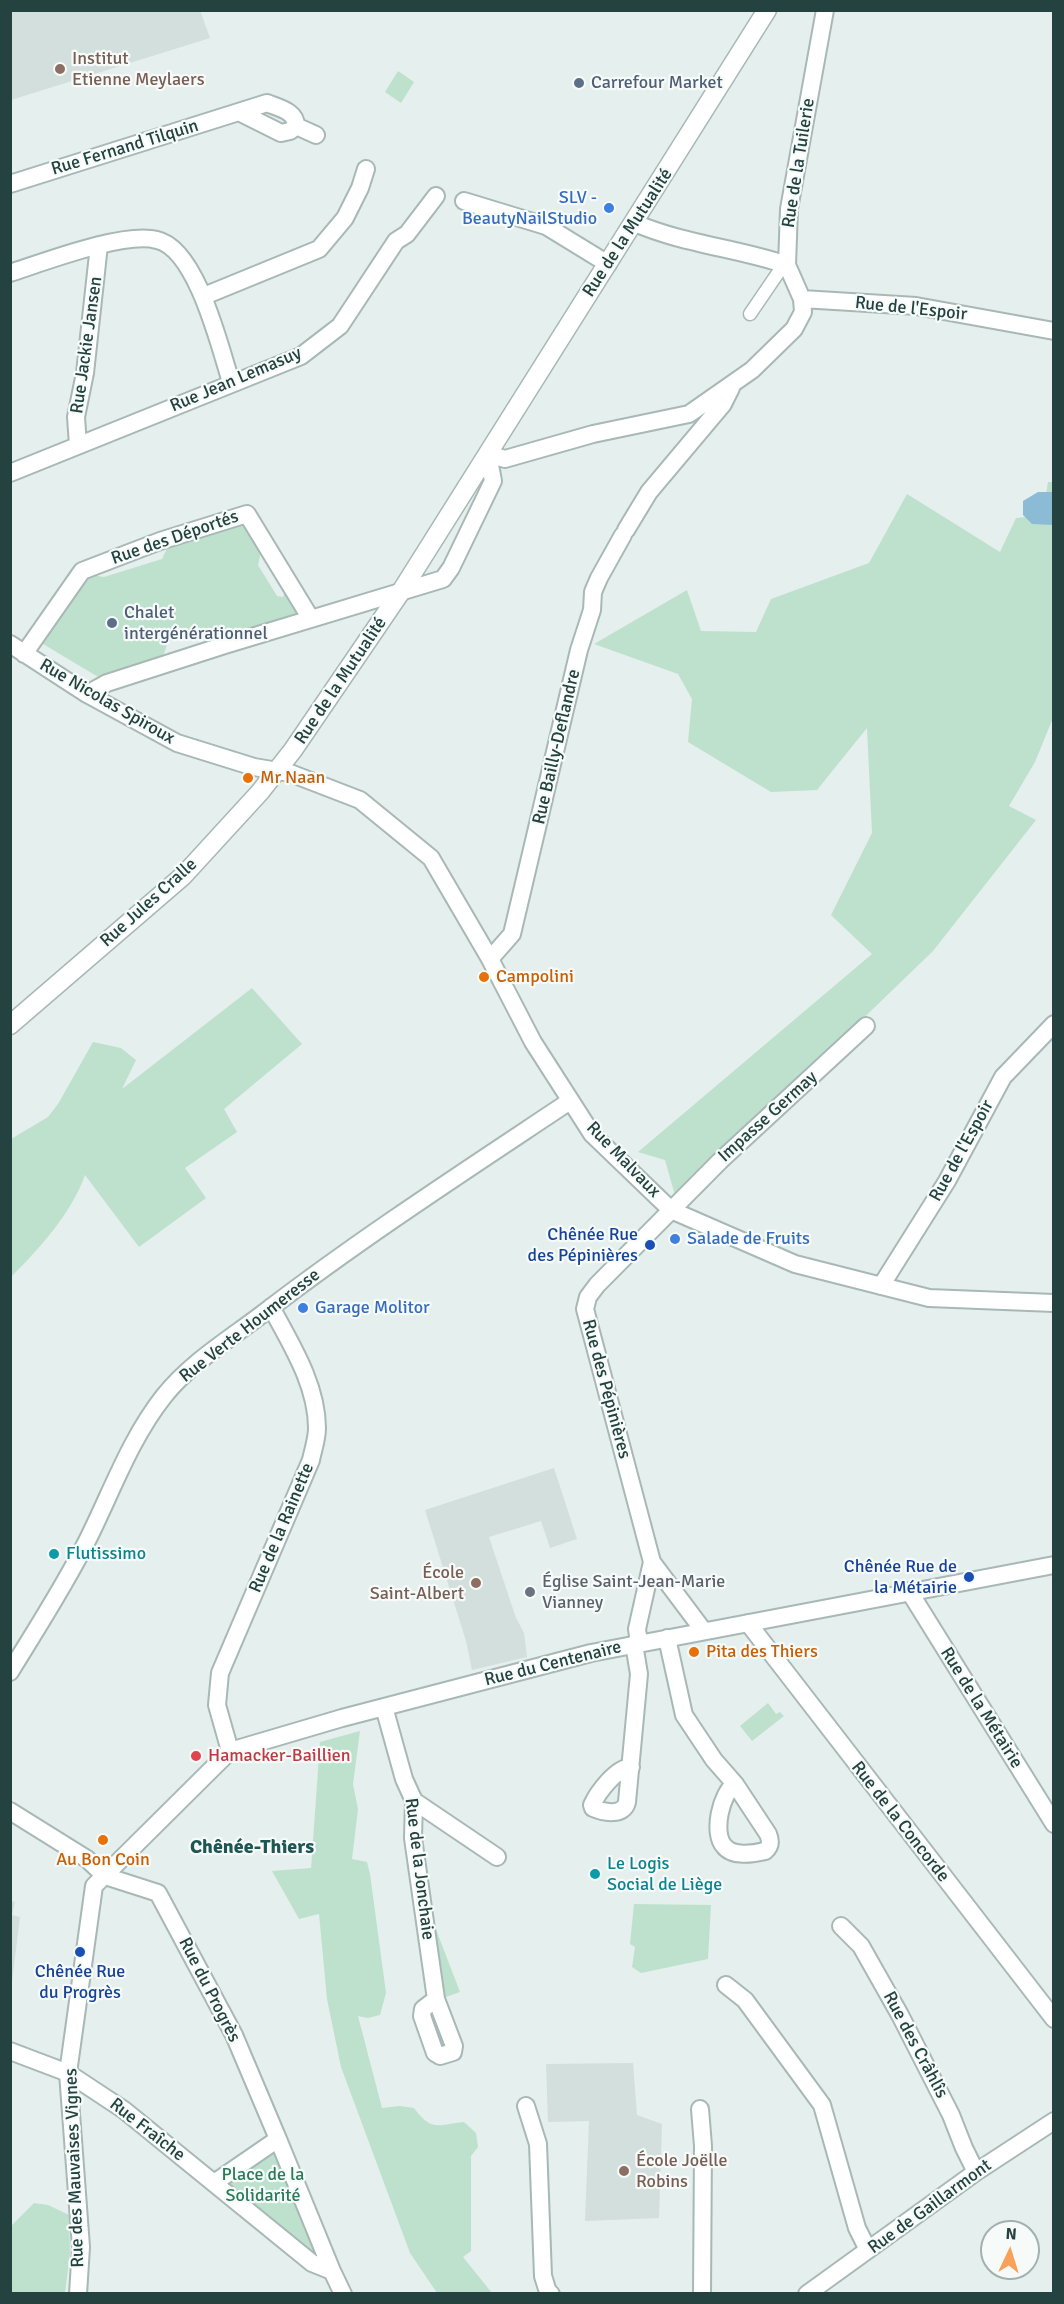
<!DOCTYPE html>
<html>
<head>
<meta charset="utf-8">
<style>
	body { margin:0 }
	#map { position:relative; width:1064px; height:2304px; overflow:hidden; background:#e5efed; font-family:Signika,sans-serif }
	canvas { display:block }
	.frame { position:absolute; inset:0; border:12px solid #234240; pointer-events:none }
	.north { position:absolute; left:980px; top:2220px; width:60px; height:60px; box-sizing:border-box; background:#f6fbf9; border:2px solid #a2b1af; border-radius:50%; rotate:4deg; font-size:16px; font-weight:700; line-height:24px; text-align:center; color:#234240 }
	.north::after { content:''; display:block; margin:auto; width:21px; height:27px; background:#f7a15b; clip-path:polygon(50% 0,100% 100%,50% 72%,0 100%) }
</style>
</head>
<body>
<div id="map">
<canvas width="1064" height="2304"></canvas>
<div class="frame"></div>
<div class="north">N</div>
</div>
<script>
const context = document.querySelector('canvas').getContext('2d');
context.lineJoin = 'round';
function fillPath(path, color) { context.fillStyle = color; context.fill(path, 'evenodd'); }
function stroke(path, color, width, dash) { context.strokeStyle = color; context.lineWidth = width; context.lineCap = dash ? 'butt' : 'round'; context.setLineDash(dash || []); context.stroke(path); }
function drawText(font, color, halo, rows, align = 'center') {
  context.font = font + ' Signika,sans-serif'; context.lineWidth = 4.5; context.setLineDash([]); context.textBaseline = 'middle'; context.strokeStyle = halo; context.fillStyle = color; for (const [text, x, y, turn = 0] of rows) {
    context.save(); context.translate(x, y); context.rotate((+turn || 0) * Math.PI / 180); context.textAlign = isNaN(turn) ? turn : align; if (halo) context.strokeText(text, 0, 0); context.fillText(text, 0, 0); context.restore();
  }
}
const built = new Path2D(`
	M 200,10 L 210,38 L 11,100 L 11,11 Z
	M 554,1468 L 577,1539 L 550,1548 L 541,1521 L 489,1537 L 516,1618 L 524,1633 L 527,1657 L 472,1670 L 466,1641 L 425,1510 Z
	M 11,1901 L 15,1902 L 12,1915 L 20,1917 L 11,1990 Z
	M 633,2063 L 637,2115 L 662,2124 L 659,2218 L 585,2221 L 589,2121 L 548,2122 L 546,2064 Z`);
const green = new Path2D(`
	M 398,71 L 414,82 L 401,103 L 385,92 Z
	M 1048,482 L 1053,482 L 1053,718 L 1035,762 L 1009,806 L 1036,820 L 933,951 L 676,1199 L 665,1160 L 638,1152 L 872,954 L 831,915 L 872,833 L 867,728 L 817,790 L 771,792 L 688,742 L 692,699 L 678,674 L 594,644 L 687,590 L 701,631 L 756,632 L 771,599 L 869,563 L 907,494 L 1000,552 L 1016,518 L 1036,516 L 1044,507 Z
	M 239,523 L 245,525 L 262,547 L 258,565 L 277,596 L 283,597 L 286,586 L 298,611 L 291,618 L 218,641 L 199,632 L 168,642 L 162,659 L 100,678 L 43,644 L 87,574 L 104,577 L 162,559 L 169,544 Z
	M 252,988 L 302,1044 L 224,1109 L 237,1132 L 185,1168 L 206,1198 L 139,1247 L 85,1175 C 71,1214 40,1248 11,1277 L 11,1139 L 48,1117 L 58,1104 L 93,1042 L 121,1048 L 136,1060 L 122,1089 Z
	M 768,1703 L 776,1714 L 780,1712 L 784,1716 L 752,1741 L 740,1726 Z
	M 360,1731 L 353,1784 L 358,1809 L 352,1859 L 367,1862 L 370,1874 L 386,1993 L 380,2015 L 368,2018 L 358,2016 L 382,2108 L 400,2106 L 414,2108 C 432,2132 437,2125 464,2122 L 476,2133 L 478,2147 L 471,2156 L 471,2251 L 463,2257 L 492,2293 L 437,2293 L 410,2253 L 341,2067 L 327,1999 L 319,1914 L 299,1919 L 272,1871 L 311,1868 L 320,1742 Z
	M 634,1904 L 711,1905 L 708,1959 L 641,1973 L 632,1967 L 635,1947 L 630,1944 Z
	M 432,1919 L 460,1992 L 443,1998 Z
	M 270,2151 L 274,2153 L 315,2249 L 315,2252 L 312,2255 L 227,2186 L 226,2180 Z
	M 34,2203 L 48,2205 L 69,2215 L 70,2253 L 65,2293 L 11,2293 L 11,2226 Z`);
const water = new Path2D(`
	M 1038,492 L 1053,492 L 1053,525 L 1032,524 L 1023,515 L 1023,501 Z`);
const pedestrian = new Path2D(`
	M 750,314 L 780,270 L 787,265`);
const minor = new Path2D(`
	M 296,126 L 316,135
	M 10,184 L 267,103 C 279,108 296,111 296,126 L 290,131 L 281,133 L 239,112
	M 464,201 L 546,226 L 608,264
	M 635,223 C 683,244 737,248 787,265
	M 10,273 C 44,262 125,231 157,240 C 197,249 220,348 231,382
	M 204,296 L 319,249 L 345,218 L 360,188 L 366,169
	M 802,299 L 916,306 L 1054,331
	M 78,445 L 76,417 L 85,373 L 99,245
	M 488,454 L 505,459 L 593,434 L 689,414 L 752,370 L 794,329 L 803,312 L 802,299 L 787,265 L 789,209 L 825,10
	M 10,473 L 301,356 L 340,326 L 396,241 L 407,234 L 436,196
	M 626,530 L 649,492 L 723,404 L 731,388
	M 10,644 L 87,694 L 177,743 L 254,767 L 290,773 L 360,800 L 431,858 L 490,959 L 533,1042 L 592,1134 L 671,1210 L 795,1264 L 929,1298 L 1054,1303
	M 24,654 L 82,571 L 160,541 L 247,514 L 311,619
	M 87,694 L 107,683 L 225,645 L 443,579 L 451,568 L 493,481 L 488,454
	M 490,959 L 512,934 L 579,650 L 592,610 L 593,592 L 599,578 L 623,535
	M 881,1286 L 947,1181 L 1003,1077 L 1054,1024
	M 909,1591 L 1054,1824
	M 748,1623 L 1054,2019
	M 703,1630 L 652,1562 L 585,1309 L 588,1297 L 597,1285 L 720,1161 L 866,1026
	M 667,1638 L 684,1715 L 714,1760 L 735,1784 L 768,1834 C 771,1841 771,1846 765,1851 C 753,1854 732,1857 724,1846 C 712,1833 721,1793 735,1784
	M 639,1643 L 637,1629 L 652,1562
	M 10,1672 C 37,1628 65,1585 88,1539 C 112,1491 130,1439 164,1396 C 191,1362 231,1338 265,1312 C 363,1237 468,1169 570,1101
	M 384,1707 L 404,1779 L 414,1801 L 413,1838 L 436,1999 L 423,2009 L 422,2016 L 435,2053 L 440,2056 L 453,2052 L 454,2046 L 436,1999
	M 230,1751 L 217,1705 L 220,1673 L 311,1460 C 313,1450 317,1439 317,1428 C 317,1385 291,1344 271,1307
	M 631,1767 C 616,1768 598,1792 592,1805 L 593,1808 C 604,1813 624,1816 627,1802 L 639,1674 L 634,1644
	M 414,1801 L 497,1857
	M 10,1811 L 87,1859 L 105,1876 L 158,1893 L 234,2035 L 278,2139
	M 841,1926 L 861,1946 L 900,2015 L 951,2115 L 964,2148 L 976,2172
	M 726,1985 L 745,2000 L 822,2105 L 857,2228 L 868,2250
	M 10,2051 L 68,2073 L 124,2110 L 312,2263 L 332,2271 L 278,2139 L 214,2183
	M 526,2106 L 538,2144 L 543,2276 L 548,2292 L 551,2294
	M 700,2109 L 703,2146 L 702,2294
	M 332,2271 L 343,2294
	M 78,2294 L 81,2247 L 68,2073 L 94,1886 L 230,1751 L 342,1718 L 591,1653 L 1054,1565
	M 807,2294 L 976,2172 L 1054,2121`);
const tertiary = new Path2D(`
	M 10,1025 L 183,876 L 260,792 L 293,750 L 402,590 L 767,10`);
const markers = [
	[60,69,6,"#8d6e63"],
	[579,83,6,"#5c6f8a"],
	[609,208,6,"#3f7fe0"],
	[112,623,6,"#5c6f8a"],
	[248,778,6,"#e8710a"],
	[484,977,6,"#e8710a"],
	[675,1239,6,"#3f7fe0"],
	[650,1245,6,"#1a4fb4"],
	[303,1308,6,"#3f7fe0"],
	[54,1554,6,"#0f9aa8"],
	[969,1577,6,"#1a4fb4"],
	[476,1583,6,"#8d6e63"],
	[530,1592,6,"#6b7280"],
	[694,1652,6,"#e8710a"],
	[196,1756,6,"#e0444e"],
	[103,1840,6,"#e8710a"],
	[595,1874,6,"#0f9aa8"],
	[80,1952,6,"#1a4fb4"],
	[624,2171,6,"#8d6e63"]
];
const educationNames = [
	["Institut",72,59],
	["Etienne Meylaers",72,80],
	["École",464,1573,"right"],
	["Saint-Albert",464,1594,"right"],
	["École Joëlle",636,2161],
	["Robins",636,2182]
];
const serviceNames = [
	["Carrefour Market",591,83],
	["Chalet",124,613],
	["intergénérationnel",124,634]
];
const streetNames = [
	["Rue Fernand Tilquin",125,148,-17],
	["Rue de la Tuilerie",799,163,-81],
	["Rue de la Mutualité",628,233,-57],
	["Rue de l'Espoir",911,309,6],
	["Rue Jackie Jansen",87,345,-82],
	["Rue Jean Lemasuy",236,380,-23],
	["Rue des Déportés",175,538,-19],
	["Rue de la Mutualité",341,681,-56],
	["Rue Nicolas Spiroux",107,702,30],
	["Rue Bailly-Deflandre",557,747,-77],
	["Rue Jules Cralle",149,903,-42],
	["Impasse Germay",768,1117,-42],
	["Rue de l'Espoir",962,1151,-61],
	["Rue Malvaux",623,1160,46],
	["Rue Verte Houmeresse",250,1326,-38],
	["Rue des Pépinières",606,1389,75],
	["Rue de la Rainette",282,1528,-67],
	["Rue du Centenaire",553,1664,-14],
	["Rue de la Métairie",981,1708,58],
	["Rue de la Concorde",900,1822,52],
	["Rue de la Jonchaie",419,1869,83],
	["Rue du Progrès",209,1990,63],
	["Rue des Crâhlîs",915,2045,62],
	["Rue Fraîche",147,2130,38],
	["Rue des Mauvaises Vignes",75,2168,-92],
	["Rue de Gaillarmont",930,2207,-36]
];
const shopNames = [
	["SLV -",597,198,"right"],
	["BeautyNailStudio",597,219,"right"],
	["Salade de Fruits",687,1239],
	["Garage Molitor",315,1308]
];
const foodNames = [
	["Mr Naan",260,778],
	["Campolini",496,977],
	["Pita des Thiers",706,1652],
	["Au Bon Coin",103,1860,"center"]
];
const transitNames = [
	["Chênée Rue",638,1235],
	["des Pépinières",638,1256],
	["Chênée Rue de",957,1567],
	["la Métairie",957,1588],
	["Chênée Rue",80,1972,"center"],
	["du Progrès",80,1993,"center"]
];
const cultureNames = [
	["Flutissimo",66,1554],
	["Le Logis",607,1864],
	["Social de Liège",607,1885]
];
const worshipNames = [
	["Église Saint-Jean-Marie",542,1582],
	["Vianney",542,1603]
];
const healthNames = [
	["Hamacker-Baillien",208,1756]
];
const parkNames = [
	["Place de la",263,2175],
	["Solidarité",263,2196]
];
const neighbourhoodNames = [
	["Chênée-Thiers",252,1848]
];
fillPath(built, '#d3dfdc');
fillPath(green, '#bee1ce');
fillPath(water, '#8cbbd5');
stroke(pedestrian, '#a7b8b6', 15);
stroke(minor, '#a7b8b6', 20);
stroke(tertiary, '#a7b8b6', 21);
stroke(pedestrian, '#fff', 12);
stroke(minor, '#fff', 16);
stroke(tertiary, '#fff', 18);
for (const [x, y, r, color] of markers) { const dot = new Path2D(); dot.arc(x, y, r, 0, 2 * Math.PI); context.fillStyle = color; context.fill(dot); stroke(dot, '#f6fbf9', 2); }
drawText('18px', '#785e54', '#f6fbf9', educationNames, 'left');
drawText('18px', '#4e5e75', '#f6fbf9', serviceNames, 'left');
drawText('18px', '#234240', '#f6fbf9', streetNames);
drawText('18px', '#366cbe', '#f6fbf9', shopNames, 'left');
drawText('18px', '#c56008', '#f6fbf9', foodNames, 'left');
drawText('18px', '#164399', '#f6fbf9', transitNames, 'right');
drawText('18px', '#0d838f', '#f6fbf9', cultureNames, 'left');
drawText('18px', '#5b616d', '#f6fbf9', worshipNames, 'left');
drawText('18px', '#be3a42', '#f6fbf9', healthNames, 'left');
drawText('18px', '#2b7b5a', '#f6fbf9', parkNames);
drawText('bold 20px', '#1e5653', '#f6fbf9', neighbourhoodNames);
</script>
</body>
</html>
